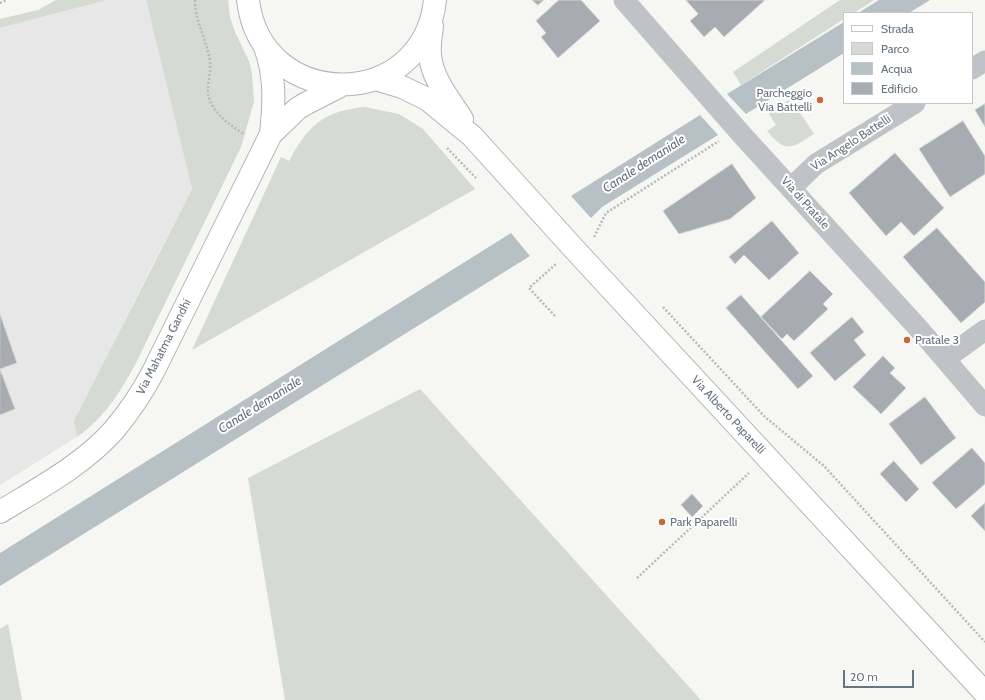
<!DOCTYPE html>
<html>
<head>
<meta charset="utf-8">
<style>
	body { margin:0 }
	#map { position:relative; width:985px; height:700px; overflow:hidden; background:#f6f6f3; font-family:Cabin,sans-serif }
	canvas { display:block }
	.legend { position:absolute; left:843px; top:12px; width:130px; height:92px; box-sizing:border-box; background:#fff; border:1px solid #c3c7cc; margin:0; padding:5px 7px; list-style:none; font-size:12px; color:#687480 }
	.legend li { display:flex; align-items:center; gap:8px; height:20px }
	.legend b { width:20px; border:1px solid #c3c7cc }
	.scale { position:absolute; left:843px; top:670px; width:71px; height:18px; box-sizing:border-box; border:2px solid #687480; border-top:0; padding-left:5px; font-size:12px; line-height:14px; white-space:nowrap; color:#687480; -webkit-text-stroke:3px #fff; paint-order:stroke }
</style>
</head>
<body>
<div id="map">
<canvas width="985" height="700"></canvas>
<ul class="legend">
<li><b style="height:5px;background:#fff"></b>Strada</li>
<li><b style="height:11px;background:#d5dad3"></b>Parco</li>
<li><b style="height:11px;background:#b7c0c5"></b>Acqua</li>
<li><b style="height:11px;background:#a6acb2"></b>Edificio</li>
</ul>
<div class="scale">20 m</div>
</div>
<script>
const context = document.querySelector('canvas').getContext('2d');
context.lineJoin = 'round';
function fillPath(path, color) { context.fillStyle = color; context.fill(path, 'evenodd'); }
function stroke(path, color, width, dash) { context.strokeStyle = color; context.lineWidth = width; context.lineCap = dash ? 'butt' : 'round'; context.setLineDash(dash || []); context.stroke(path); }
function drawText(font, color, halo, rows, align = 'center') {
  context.font = font + ' Cabin,sans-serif'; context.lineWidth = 4; context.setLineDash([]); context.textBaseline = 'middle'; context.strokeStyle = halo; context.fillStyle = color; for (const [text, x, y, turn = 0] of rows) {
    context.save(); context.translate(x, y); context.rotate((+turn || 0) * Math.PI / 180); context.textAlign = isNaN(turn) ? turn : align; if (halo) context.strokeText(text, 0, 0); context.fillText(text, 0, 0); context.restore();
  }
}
const built = new Path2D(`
	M 107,0 L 146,0 L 192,189 L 149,272 L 75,421 L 77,437 L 0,485 L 0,28 Z`);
const green = new Path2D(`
	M 56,0 L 107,0 L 0,28 L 0,19 L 38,10 Z
	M 146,0 L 228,0 L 230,17 L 235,32 L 249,61 L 252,73 L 254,102 L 241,147 L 135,365 C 119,394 104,418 77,437 L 74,421 L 192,189 Z
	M 840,0 L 874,0 L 854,13 L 844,13 L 844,19 L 741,85 L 733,72 Z
	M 791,99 L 814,134 C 792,148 786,154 767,131 L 776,125 L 768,112 Z
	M 365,107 L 399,114 L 423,129 L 475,189 L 192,350 L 281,157 L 289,161 C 308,125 324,111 365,107 Z
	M 420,389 L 701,700 L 285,700 L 248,478 Z
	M 8,624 L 22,700 L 0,700 L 0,629 Z`);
const water = new Path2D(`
	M 879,0 L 930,0 L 909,13 L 858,13 Z
	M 844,22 L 844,53 L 746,114 L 727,94 Z
	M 700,115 L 718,135 L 602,207 L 591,218 L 571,196 Z
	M 511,233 L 530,256 L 0,586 L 0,553 Z`);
const building = new Path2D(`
	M 532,0 L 544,0 L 538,5 Z
	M 559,0 L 581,0 L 600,21 L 558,58 L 541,37 L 546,33 L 536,21 Z
	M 686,0 L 765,0 L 724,37 L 715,27 L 704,37 L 690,21 L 698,14 Z
	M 985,104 L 985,127 L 975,110 Z
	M 963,121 L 985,156 L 985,174 L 950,197 L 919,149 Z
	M 895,153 L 944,208 L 914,236 L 901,222 L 886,236 L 849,193 Z
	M 732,164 L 756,198 L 730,219 L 679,234 L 663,211 Z
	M 772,221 L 799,253 L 769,280 L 744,255 L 735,264 L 729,257 Z
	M 937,228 L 985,282 L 985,302 L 961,323 L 903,257 Z
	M 810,271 L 833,294 L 823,304 L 828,309 L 794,341 L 787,334 L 782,339 L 761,317 Z
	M 741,295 L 813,376 L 798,389 L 726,308 Z
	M 0,314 L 17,363 L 0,369 Z
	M 852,317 L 864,332 L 854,340 L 866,355 L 835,381 L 810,353 Z
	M 883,356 L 895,368 L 890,373 L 906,388 L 881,414 L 853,387 Z
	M 0,369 L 15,409 L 0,415 Z
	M 925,397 L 956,438 L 921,465 L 889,424 Z
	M 972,448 L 985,463 L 985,484 L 956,509 L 932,483 Z
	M 894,461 L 919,489 L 906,502 L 880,474 Z
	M 692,494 L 703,506 L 692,517 L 681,505 Z
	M 985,503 L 985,531 L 971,516 Z`);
const path = new Path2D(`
	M 195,0 C 195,20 205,37 209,56 C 212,67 209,76 208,86 C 205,107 229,126 245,134
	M 0,3 L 7,0
	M 447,148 L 476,178
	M 594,237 L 606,213 L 719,141
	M 663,307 L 764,416 L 824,466 L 985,642
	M 555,316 L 529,288 L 556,264
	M 637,578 L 749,473`);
const street = new Path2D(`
	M 624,0 L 743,136 L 919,329 L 985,406
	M 972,69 L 985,61
	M 791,188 L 816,164 L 915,103
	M 945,359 L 985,330`);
const secondary = new Path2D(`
	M 248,0 C 261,112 423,113 435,0
	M 432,26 C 431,36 429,45 430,55 C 432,79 450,100 462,119
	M 265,47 C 276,76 274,105 271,134
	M 376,79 L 402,87 L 427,99 L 472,136 L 576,251 L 985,693
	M 0,512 C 39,488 83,465 114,430 C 129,412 142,393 153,372 L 271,134 L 297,109 L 305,104 L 342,85`);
const markers = [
	[820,100,4,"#cd673b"],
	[907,340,4,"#cd673b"],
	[662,522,4,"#cd673b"]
];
const poiNames = [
	["Parcheggio",812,93,"right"],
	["Via Battelli",812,107,"right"],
	["Pratale 3",915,340],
	["Park Paparelli",670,522]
];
const streetNames = [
	["Via Angelo Battelli",851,143,-33],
	["Via di Pratale",805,203,48],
	["Via Mahatma Gandhi",164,347,-63],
	["Via Alberto Paparelli",728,415,47]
];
const waterNames = [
	["Canale demaniale",644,164,-33],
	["Canale demaniale",260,405,-32]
];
fillPath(built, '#e6e7e6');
fillPath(green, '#d5dad3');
fillPath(water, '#b7c0c5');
fillPath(building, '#a6acb2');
stroke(building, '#d7d7d5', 1);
stroke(secondary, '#b0b4b8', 24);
stroke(path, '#b7babc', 2.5, [2, 2]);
stroke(street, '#bfc2c6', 21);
stroke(secondary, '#fff', 22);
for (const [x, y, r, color] of markers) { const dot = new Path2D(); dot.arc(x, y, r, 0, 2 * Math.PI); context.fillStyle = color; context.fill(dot); stroke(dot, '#fff', 1.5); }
drawText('12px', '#687480', '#fff', poiNames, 'left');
drawText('12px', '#687480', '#fff', streetNames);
drawText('italic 13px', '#64747d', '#fff', waterNames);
</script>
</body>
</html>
